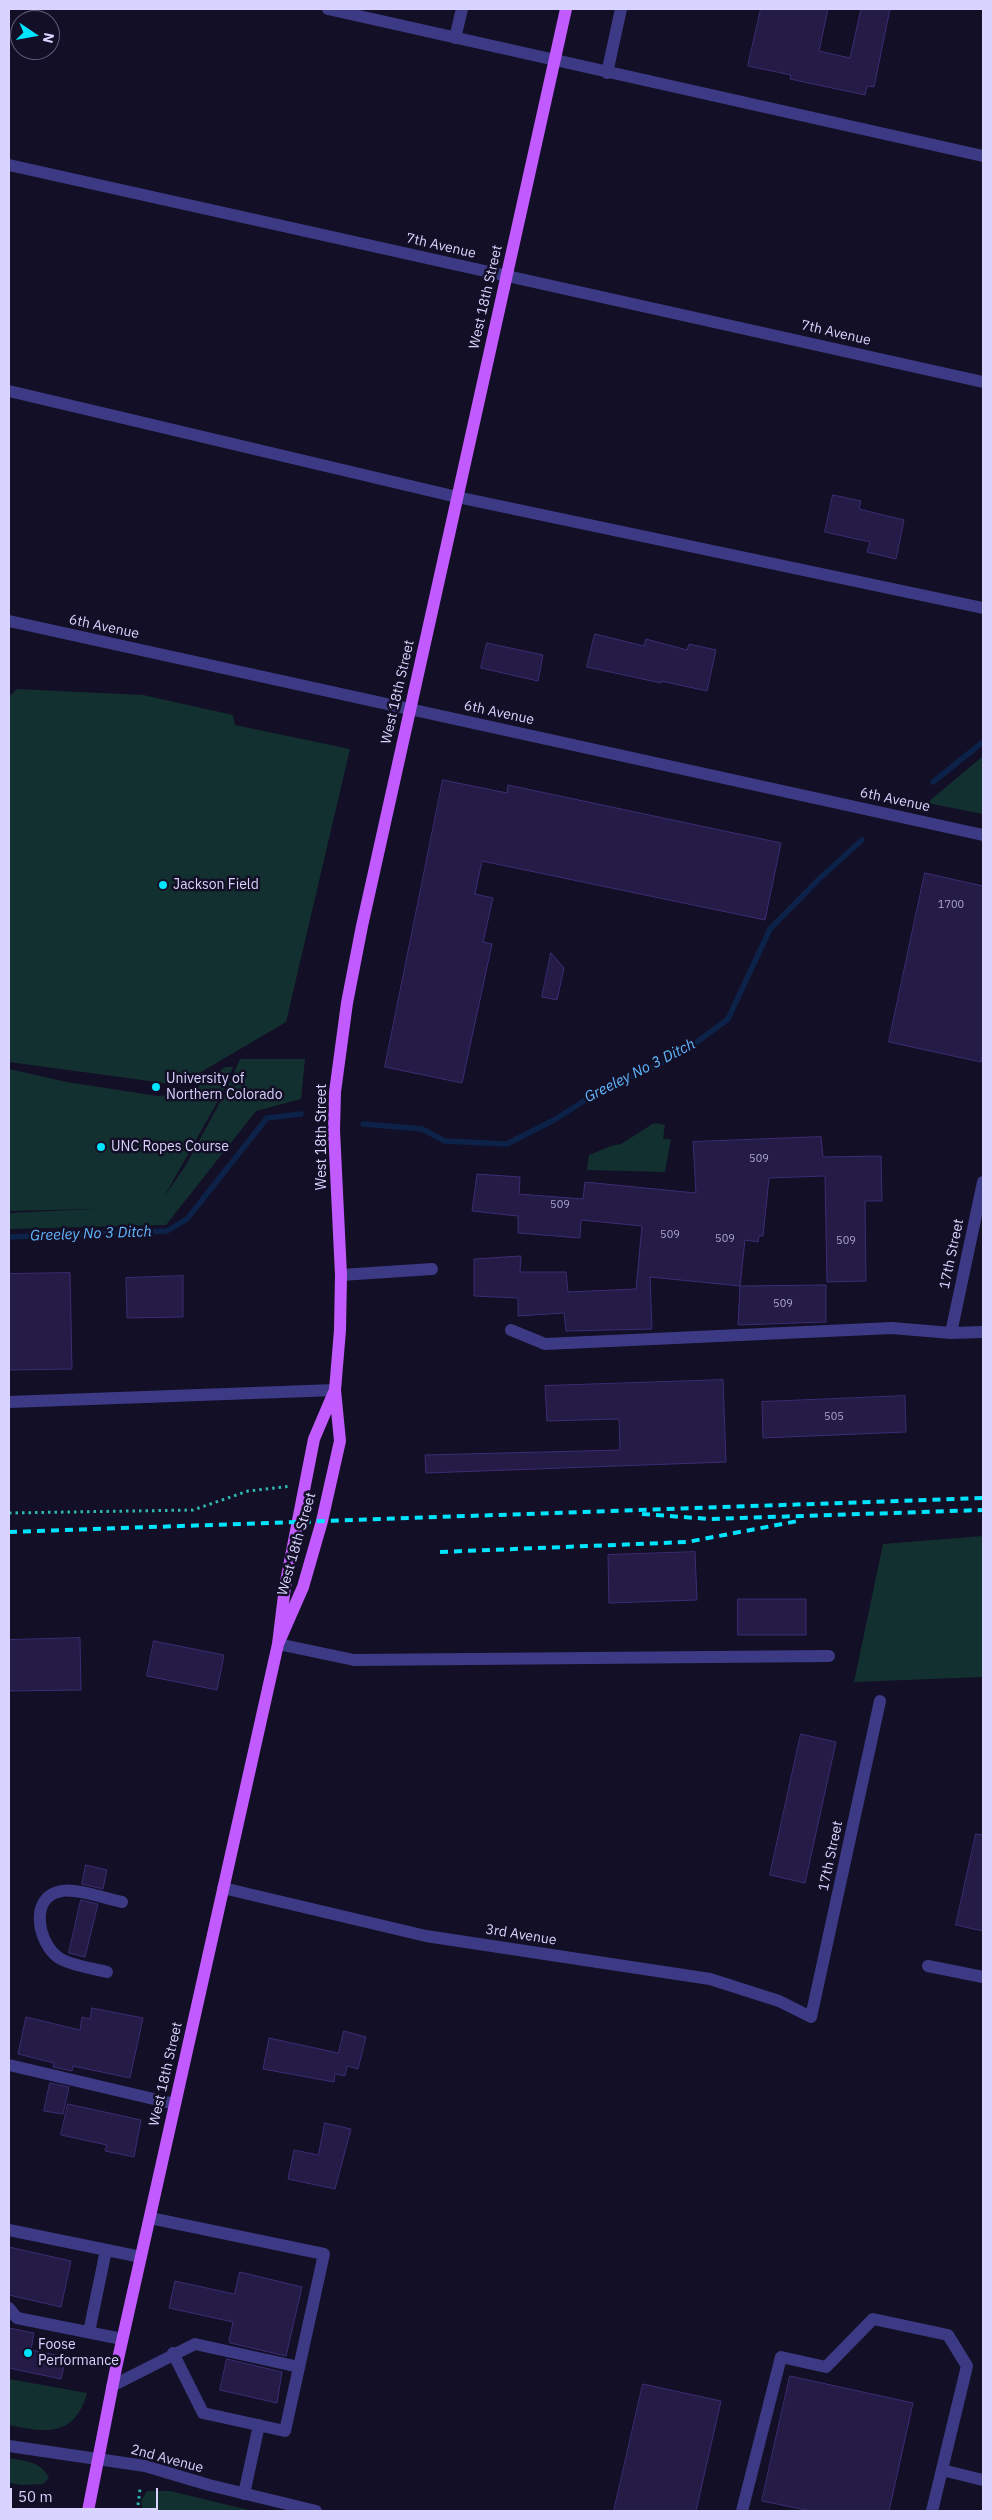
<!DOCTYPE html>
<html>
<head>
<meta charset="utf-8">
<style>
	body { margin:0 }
	#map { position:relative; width:992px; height:2520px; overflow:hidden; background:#130f26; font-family:"IBM Plex Sans",sans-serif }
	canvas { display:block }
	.frame { position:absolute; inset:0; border:10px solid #d9d4ff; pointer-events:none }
	.north { position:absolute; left:10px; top:10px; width:50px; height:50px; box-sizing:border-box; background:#130f26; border:1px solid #625e7d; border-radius:50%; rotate:102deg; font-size:14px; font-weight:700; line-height:20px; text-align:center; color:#d9d4ff }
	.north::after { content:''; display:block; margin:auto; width:18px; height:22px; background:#00e5ff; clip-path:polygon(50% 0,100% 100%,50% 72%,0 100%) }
	.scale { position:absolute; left:10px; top:2488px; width:148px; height:22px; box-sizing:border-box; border:2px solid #d9d4ff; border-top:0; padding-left:6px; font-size:15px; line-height:18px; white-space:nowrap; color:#d9d4ff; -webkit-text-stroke:4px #130f26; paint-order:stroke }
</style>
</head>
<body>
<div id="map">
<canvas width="992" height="2520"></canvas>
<div class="frame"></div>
<div class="north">N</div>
<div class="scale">50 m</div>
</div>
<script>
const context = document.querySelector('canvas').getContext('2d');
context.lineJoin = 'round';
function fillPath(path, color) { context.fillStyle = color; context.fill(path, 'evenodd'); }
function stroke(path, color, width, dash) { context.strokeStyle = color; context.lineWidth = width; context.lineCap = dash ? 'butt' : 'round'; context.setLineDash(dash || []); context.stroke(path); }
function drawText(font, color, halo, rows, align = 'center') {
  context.font = font + ' "IBM Plex Sans",sans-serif'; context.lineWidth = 5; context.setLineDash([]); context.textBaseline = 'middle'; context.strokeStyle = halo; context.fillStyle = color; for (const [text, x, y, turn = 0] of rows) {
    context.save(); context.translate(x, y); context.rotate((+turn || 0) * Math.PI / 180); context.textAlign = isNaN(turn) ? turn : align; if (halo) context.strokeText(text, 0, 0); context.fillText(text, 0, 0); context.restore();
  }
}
const green = new Path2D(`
	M 17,689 L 143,695 L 233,715 L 235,725 L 350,749 L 286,1022 L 179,1085 L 9,1062 L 9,697 Z
	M 983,756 L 983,814 L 927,803 Z
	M 240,1059 L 305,1059 L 301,1099 L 256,1111 L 166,1225 L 9,1229 L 9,1213 L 95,1209 L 9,1211 L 9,1069 L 67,1082 L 157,1096 L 190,1093 L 225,1067 L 233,1067 L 224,1090 L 164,1197 L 186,1165 L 226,1091 Z
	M 654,1123 L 665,1125 L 663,1139 L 671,1139 L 665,1172 L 587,1170 L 589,1155 L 611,1146 L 621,1144 Z
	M 983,1536 L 983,1677 L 854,1682 L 883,1544 Z
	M 9,2379 L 87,2393 C 75,2437 46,2433 9,2425 Z
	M 9,2458 C 25,2461 41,2461 49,2478 L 43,2484 L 22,2485 L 9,2483 Z
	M 147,2491 L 170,2491 L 253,2511 L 143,2511 L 141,2501 Z`);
const stream = new Path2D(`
	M 933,782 L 983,742
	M 363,1124 L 422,1129 L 445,1141 L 507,1144 L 554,1120 L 609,1085 L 657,1066 L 697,1042 L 728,1019 L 770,929 L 819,879 L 862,840
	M 9,1237 L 167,1231 L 187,1219 L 267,1118 L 301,1114`);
const building = new Path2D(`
	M 761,9 L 828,9 L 819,51 L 850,58 L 861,9 L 890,9 L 874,87 L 867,86 L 865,95 L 790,79 L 791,75 L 748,66 Z
	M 833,495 L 861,501 L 859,509 L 904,520 L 896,559 L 867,552 L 870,542 L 825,532 Z
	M 595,634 L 644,646 L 646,639 L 687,650 L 689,644 L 716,650 L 707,691 L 661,681 L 661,683 L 587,667 Z
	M 487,643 L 543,655 L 538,681 L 481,668 Z
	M 443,780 L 507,793 L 508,785 L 781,843 L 765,920 L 482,861 L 475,894 L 493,898 L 483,942 L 492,944 L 462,1083 L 385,1067 Z
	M 925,873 L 983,886 L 983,1053 L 981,1062 L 889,1042 Z
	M 551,953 L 564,968 L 557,1000 L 542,997 Z
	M 821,1137 L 823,1157 L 881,1156 L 882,1201 L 865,1201 L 866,1281 L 827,1282 L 825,1176 L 769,1178 L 763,1236 L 759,1236 L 758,1242 L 745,1240 L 740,1286 L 826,1285 L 826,1322 L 738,1325 L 740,1286 L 650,1277 L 652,1329 L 566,1331 L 564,1313 L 518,1316 L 518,1298 L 474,1296 L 474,1259 L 521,1256 L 520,1272 L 566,1272 L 568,1292 L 636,1289 L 642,1226 L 581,1220 L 580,1238 L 518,1233 L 518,1216 L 472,1211 L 477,1174 L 520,1177 L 519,1194 L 583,1199 L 585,1182 L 696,1193 L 693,1142 Z
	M 70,1273 L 72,1369 L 9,1370 L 9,1274 Z
	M 183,1276 L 183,1317 L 127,1318 L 126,1278 Z
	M 723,1380 L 726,1462 L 426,1473 L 425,1455 L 620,1450 L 619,1419 L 547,1421 L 545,1386 Z
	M 905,1396 L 906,1432 L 763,1438 L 762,1402 Z
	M 695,1552 L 697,1600 L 609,1603 L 608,1555 Z
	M 738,1599 L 806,1599 L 806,1635 L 738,1635 Z
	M 80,1638 L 81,1690 L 9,1691 L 9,1640 Z
	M 154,1641 L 224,1655 L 217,1690 L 147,1676 Z
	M 801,1734 L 836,1742 L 805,1883 L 770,1875 Z
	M 976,1834 L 983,1835 L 983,1931 L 956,1925 Z
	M 86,1865 L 107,1870 L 103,1889 L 82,1884 Z
	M 81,1900 L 98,1904 L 85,1957 L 69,1953 Z
	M 92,2008 L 143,2018 L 130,2078 L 73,2066 L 72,2071 L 53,2067 L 54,2063 L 18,2054 L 26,2017 L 80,2030 L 82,2017 L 90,2019 Z
	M 344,2031 L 366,2037 L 358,2069 L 347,2066 L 345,2076 L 335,2074 L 334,2082 L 263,2069 L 269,2038 L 338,2053 Z
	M 50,2083 L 69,2087 L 63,2114 L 44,2111 Z
	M 68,2104 L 141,2120 L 134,2157 L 105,2151 L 107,2145 L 61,2135 Z
	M 325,2123 L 351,2129 L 335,2189 L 288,2179 L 294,2150 L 318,2155 Z
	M 9,2247 L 71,2261 L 61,2307 L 9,2295 Z
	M 240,2272 L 302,2287 L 286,2356 L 230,2343 L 229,2341 L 233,2322 L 169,2308 L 175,2281 L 234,2294 Z
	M 9,2328 L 34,2333 L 31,2350 L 66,2357 L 61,2379 L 9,2368 Z
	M 227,2359 L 282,2372 L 277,2403 L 220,2390 Z
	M 790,2376 L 913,2403 L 889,2511 L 811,2511 L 762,2501 Z
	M 643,2384 L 721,2401 L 696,2511 L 614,2511 Z`);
const path = new Path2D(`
	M 9,1513 L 193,1510 L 248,1491 L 291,1486
	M 138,2505 L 140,2489`);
const minor = new Path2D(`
	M 328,9 L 983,156
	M 455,38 L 462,9
	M 607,73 L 621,9
	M 9,165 L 983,382
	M 9,391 L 457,497 L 983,608
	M 9,621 L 983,835
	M 341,1275 L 432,1269
	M 511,1330 L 545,1344 L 892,1328 L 951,1333 L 983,1332
	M 951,1333 L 983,1182
	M 9,1402 L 335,1390
	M 278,1644 L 354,1660 L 829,1656
	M 223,1888 L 426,1936 L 710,1979 L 779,2001 L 811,2017 L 880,1701
	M 928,1966 L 983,1977
	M 107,1972 C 92,1968 72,1966 59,1958 C 38,1944 28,1896 62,1891 C 76,1888 107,1899 122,1902
	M 9,2065 L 175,2104
	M 150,2218 L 324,2254 L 285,2431 L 203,2413 L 173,2353
	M 9,2230 L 141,2257
	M 9,2308 L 17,2318 L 122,2339
	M 89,2332 L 106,2250
	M 112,2386 L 195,2344 L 299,2367
	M 9,2446 L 145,2466 L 209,2485 L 316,2511
	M 942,2470 L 983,2480
	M 244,2494 L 259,2425
	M 742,2511 L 781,2357 L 826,2367 L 873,2319 L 948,2335 L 967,2366 L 932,2511`);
const major = new Path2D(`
	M 278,1644 L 303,1587 L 322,1521 L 340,1441 L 335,1390 L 340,1330 L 341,1275 L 334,1130 L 335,1092 L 347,1003 L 362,926 L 566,9
	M 88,2511 L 116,2368 L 278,1644 L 285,1587 L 314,1439 L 334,1392`);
const rail = new Path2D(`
	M 642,1514 L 710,1519 L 983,1510
	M 9,1532 L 983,1498
	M 440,1552 L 687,1542 L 798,1521`);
const markers = [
	[163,885,5,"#00e5ff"],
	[156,1087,5,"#00e5ff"],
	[101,1147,5,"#00e5ff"],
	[28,2353,5,"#00e5ff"]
];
const numberNames = [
	["1700",951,905],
	["509",759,1159],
	["509",560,1205],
	["509",670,1235],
	["509",725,1239],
	["509",846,1241],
	["509",783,1304],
	["505",834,1417]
];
const streetNames = [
	["7th Avenue",441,246,13],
	["West 18th Street",486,297,-77],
	["7th Avenue",836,333,13],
	["6th Avenue",104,627,12],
	["West 18th Street",398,692,-77],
	["6th Avenue",499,713,12],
	["6th Avenue",895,800,12],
	["West 18th Street",322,1137,-90],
	["17th Street",952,1254,-78],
	["West 18th Street",297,1544,-74],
	["17th Street",831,1856,-78],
	["3rd Avenue",521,1935,9],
	["West 18th Street",166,2074,-77],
	["2nd Avenue",167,2459,15]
];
const poiNames = [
	["Jackson Field",173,885],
	["University of",166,1079],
	["Northern Colorado",166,1095],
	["UNC Ropes Course",111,1147],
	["Foose",38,2345],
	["Performance",38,2361]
];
const waterNames = [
	["Greeley No 3 Ditch",640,1071,-27],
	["Greeley No 3 Ditch",91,1234,-2]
];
fillPath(green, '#12302f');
stroke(stream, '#0c2248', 5.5);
fillPath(building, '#241b47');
stroke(building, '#3b2d73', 1);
stroke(path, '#2fb8b0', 3, [2.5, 4]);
stroke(minor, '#3d3a85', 12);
stroke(major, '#c25bff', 12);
stroke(rail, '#00e5ff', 4, [8, 6]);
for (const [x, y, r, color] of markers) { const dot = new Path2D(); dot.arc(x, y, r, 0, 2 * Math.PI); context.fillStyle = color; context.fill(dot); stroke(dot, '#130f26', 2); }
drawText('11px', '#aca6d1', null, numberNames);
drawText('14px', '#d9d4ff', '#130f26', streetNames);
drawText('14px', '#d9d4ff', '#130f26', poiNames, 'left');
drawText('italic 15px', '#62b6ff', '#130f26', waterNames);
</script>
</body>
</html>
